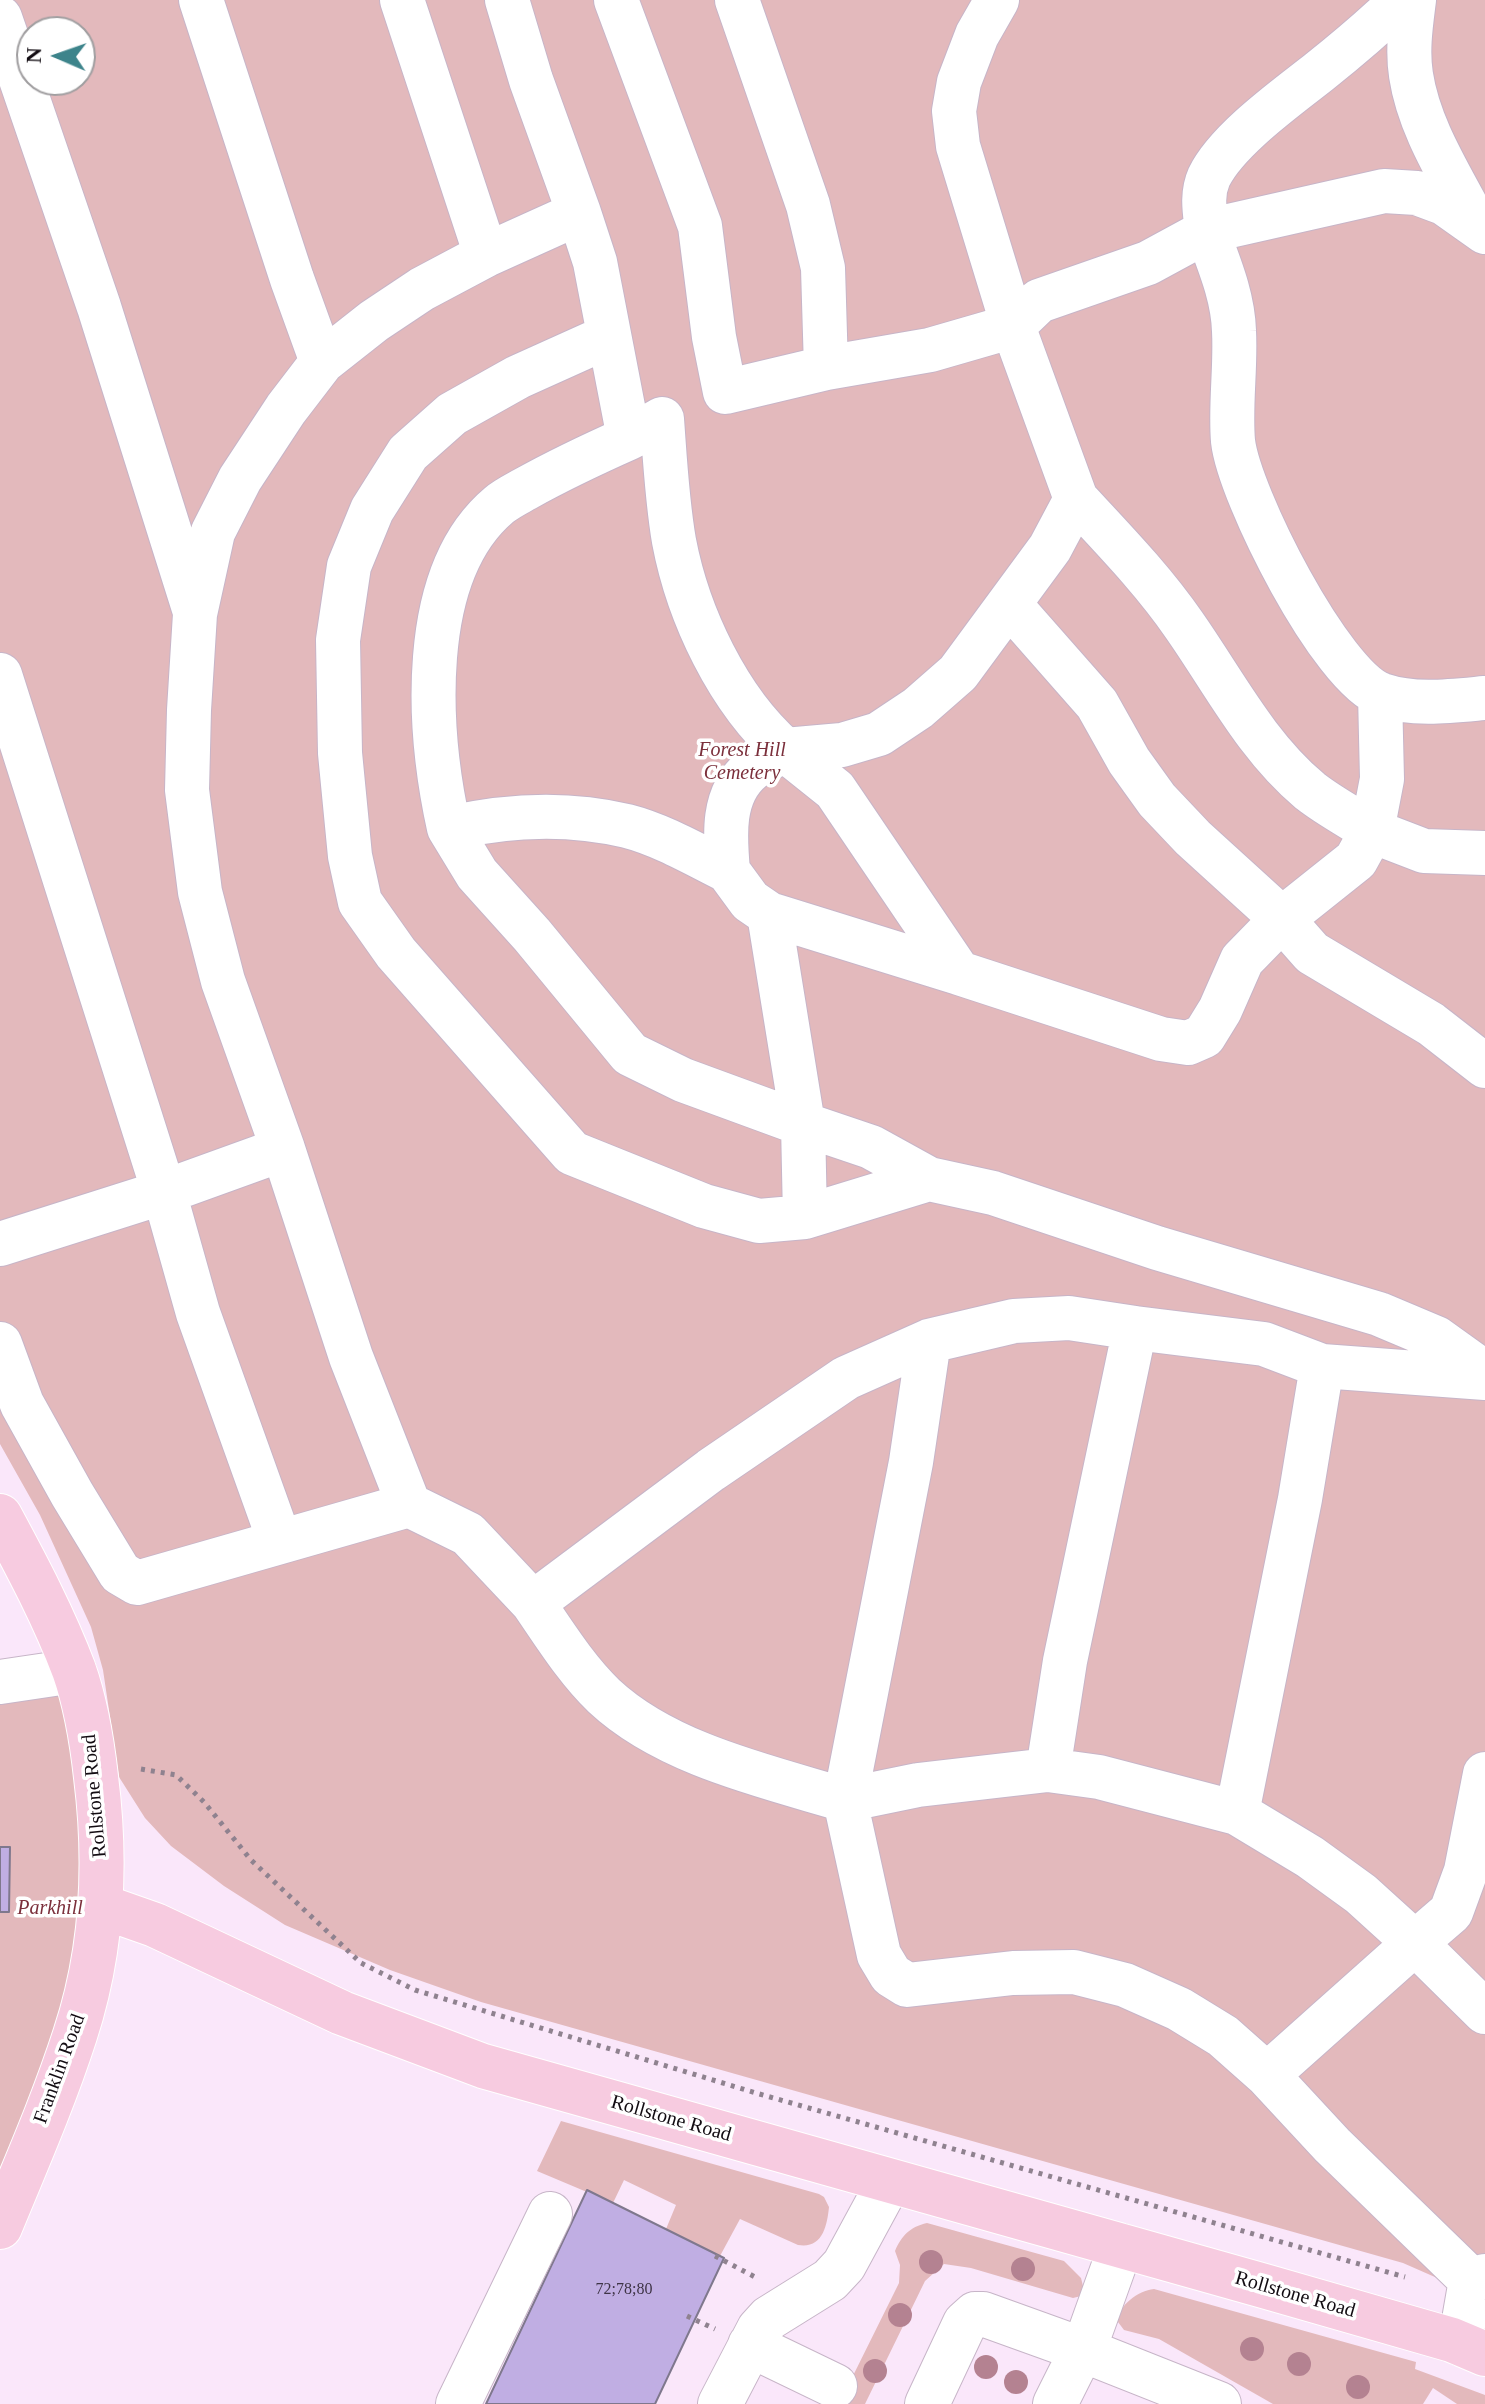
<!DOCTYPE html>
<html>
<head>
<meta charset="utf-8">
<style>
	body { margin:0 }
	#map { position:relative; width:1485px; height:2404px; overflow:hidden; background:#fae7fa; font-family:Georgia,serif }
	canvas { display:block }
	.north { position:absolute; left:16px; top:16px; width:80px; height:80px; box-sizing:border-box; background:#fff; border:2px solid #a09ea0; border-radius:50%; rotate:272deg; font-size:22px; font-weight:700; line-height:32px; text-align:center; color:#120c12 }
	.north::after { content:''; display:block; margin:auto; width:28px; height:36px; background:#3d848b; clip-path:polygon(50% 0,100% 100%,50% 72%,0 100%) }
</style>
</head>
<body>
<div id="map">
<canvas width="1485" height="2404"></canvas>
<div class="north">N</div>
</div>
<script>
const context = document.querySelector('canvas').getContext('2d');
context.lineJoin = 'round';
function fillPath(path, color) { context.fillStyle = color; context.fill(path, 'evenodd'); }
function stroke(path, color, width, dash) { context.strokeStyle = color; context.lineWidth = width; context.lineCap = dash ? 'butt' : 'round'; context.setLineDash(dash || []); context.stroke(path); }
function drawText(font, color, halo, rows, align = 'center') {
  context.font = font + ' Georgia,serif'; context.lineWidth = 7; context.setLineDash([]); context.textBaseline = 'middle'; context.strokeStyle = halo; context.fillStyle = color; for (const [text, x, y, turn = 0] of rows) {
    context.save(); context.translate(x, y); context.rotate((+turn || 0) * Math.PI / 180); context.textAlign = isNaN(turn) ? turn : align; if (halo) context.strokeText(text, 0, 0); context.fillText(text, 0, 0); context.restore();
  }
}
const green = new Path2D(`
	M 0,0 L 1485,0 L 1485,2299 L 1403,2263 L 481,2002 L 390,1970 L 285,1925 L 224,1886 L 171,1846 L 145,1818 L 119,1777 L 103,1670 L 91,1627 L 40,1515 L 0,1444 ZM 32,32 L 80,32 L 80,80 L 32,80 Z
	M 74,1671 L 101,1906 L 0,2227 L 0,1682 Z
	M 561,2121 L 819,2194 L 824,2197 L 829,2207 C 827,2227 822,2249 798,2245 L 740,2219 L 720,2256 L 666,2229 L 676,2205 L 624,2180 L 613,2203 L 537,2171 Z
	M 927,2223 L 1064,2261 L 1081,2278 L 1083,2286 L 1081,2296 L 1073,2298 L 971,2268 L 944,2264 L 925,2281 L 865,2404 L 839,2404 L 899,2283 L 900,2265 L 895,2251 C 902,2235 910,2227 927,2223 Z
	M 1154,2289 L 1416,2362 L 1415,2369 L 1485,2395 L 1485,2404 L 1457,2404 L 1433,2388 L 1423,2404 L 1273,2404 L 1159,2339 L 1124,2330 L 1118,2322 C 1118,2305 1138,2291 1154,2289 Z`);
const building = new Path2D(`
	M 0,1847 L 10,1847 L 9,1912 L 0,1912 Z
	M 587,2190 L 724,2258 L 655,2404 L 486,2404 Z`);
const path = new Path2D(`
	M 141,1769 L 176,1775 L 204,1802 L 251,1860 L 361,1963 L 415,1990 L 756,2093 L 1405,2277
	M 715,2256 L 757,2278
	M 687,2316 L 715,2329`);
const minor = new Path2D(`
	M 201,0 L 292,279 L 322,362
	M 402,0 L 486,255 L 579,213 L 531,80 L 507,0
	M 616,0 L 700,226 L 714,337 L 725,392 L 826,368 L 823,268 L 808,205 L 737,0
	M 997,0 L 977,35 L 959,82 L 954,111 L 958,146 L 1013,326 L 1076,499
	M 1414,0 C 1411,24 1407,50 1411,75 C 1419,128 1451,176 1475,223
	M 0,18 L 99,307 L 195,612
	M 579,213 L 595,262 L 629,438 L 662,419 C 665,460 667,501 674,541 C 688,615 728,700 785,750 C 774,756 761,762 752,769 C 721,794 725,837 728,871 C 696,855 662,835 627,826 C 569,812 507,815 449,828 L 477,874 L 532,935 L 630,1054 L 683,1080 L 803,1124 L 769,914 L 750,901 L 728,871
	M 1485,232 L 1444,203 L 1417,193 L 1384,191 L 1207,231 C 1219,264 1233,296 1234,331 C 1236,368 1230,404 1233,441 C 1239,495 1331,677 1382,695 C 1414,706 1452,701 1485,698
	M 486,255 L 422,289 L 374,321 L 322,362 L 286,409 L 240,479 L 213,532 L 195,614 L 189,710 L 187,790 L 200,892 L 223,981 L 283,1149 L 351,1357 L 409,1505 L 468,1534 L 533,1603
	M 609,336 L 518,377 L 452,414 L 408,453 L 372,510 L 349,566 L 338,640 L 340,753 L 350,856 L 360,902 L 396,953 L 572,1153 L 704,1206 L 759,1221 L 805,1217 L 929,1179 L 871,1147 L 803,1124 L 805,1217
	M 826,368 L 930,350 L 1013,326 L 1039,301 L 1148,263 L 1207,231 C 1205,213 1201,195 1209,177 C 1227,140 1286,98 1319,72 C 1348,49 1376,25 1402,0
	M 1009,604 L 1097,704 L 1129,761 L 1157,800 L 1193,838 L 1282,919 L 1356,860 L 1372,831 C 1352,818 1329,806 1310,791 C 1256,746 1224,682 1184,625 C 1153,580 1114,540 1076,499 L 1050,548 L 958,673 L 918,708 L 879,734 L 842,745 L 785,750 L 835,790 L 959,973 L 1161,1039 L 1188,1043 L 1204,1036 L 1220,1010 L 1242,960 L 1282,919 L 1312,953 L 1431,1024 L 1485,1066
	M 0,675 L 164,1192 L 283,1149
	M 1380,694 L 1382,779 L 1372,831 L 1424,851 L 1485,853
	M 449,828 C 428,733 416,575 499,505 C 506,499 516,494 525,489 C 559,470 593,454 629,438
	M 769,914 L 959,973
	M 929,1179 L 993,1193 L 1157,1248 L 1379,1314 L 1436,1338 L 1485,1373
	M 0,1244 L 164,1192 L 198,1313 L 280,1542
	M 1135,1328 L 1264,1344 L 1322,1366 L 1300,1499 L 1237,1813
	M 929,1341 L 911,1462 L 845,1800 L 918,1785 L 1048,1770
	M 0,1344 L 22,1404 L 72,1494 L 120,1573 L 137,1583 L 409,1505
	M 1322,1366 L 1485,1378
	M 0,1682 L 74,1671
	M 1485,1774 L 1466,1871 L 1451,1912 L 1415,1943 L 1485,2012
	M 1267,2075 L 1223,2036 L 1179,2009 L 1125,1985 L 1074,1972 L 1013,1973 L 907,1985 L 891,1975 L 879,1955 L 845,1800 C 765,1776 666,1754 604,1696 C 576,1669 555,1635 533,1603 L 711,1470 L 846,1378 L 929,1341 L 1014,1321 L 1069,1318 L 1135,1328 L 1065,1661 L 1048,1770 L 1099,1777 L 1237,1813 L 1310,1857 L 1361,1894 L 1415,1943 L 1267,2075 L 1332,2145 L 1471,2280
	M 1460,2343 L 1471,2280 L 1485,2276
	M 750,2345 L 835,2386
	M 458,2404 L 550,2214
	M 720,2404 L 759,2329 L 769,2318 L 830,2280 L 844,2265 L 889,2182
	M 927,2404 L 965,2323 L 975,2314 L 983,2314 L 1083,2350 L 1219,2404
	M 1055,2404 L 1088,2338 L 1121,2246`);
const major = new Path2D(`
	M 0,1516 C 27,1566 54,1617 74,1670 C 86,1704 92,1741 96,1777 C 107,1864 103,1950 75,2035 C 54,2100 26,2164 0,2227
	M 101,1906 L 155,1925 L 342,2013 L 483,2066 L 1264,2286 L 1452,2340 L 1485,2354`);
const trees = [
	[931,2262],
	[1023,2269],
	[900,2315],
	[1252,2349],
	[1299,2364],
	[986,2367],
	[875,2371],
	[1016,2382],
	[1358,2387]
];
const numberNames = [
	["72;78;80",624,2290]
];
const parkNames = [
	["Forest Hill",742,751],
	["Cemetery",742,774],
	["Parkhill",50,1909]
];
const streetNames = [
	["Rollstone Road",95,1796,-95],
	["Franklin Road",60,2069,-70],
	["Rollstone Road",671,2119,16],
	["Rollstone Road",1295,2295,16]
];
fillPath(green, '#e3b9bc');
fillPath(building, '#c0aee3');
stroke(building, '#7f788d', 2);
stroke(minor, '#c7b5c8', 46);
stroke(major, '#fff', 46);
stroke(path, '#8f828f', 5, [4, 6]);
stroke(minor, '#fff', 44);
stroke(major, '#f7cbe0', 44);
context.fillStyle = '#b48291';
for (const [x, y] of trees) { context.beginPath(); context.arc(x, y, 12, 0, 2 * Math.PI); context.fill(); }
drawText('16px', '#3e3446', null, numberNames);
drawText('italic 20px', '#7b2f3b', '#fff', parkNames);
drawText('20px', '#120c12', '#fff', streetNames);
</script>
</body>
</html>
